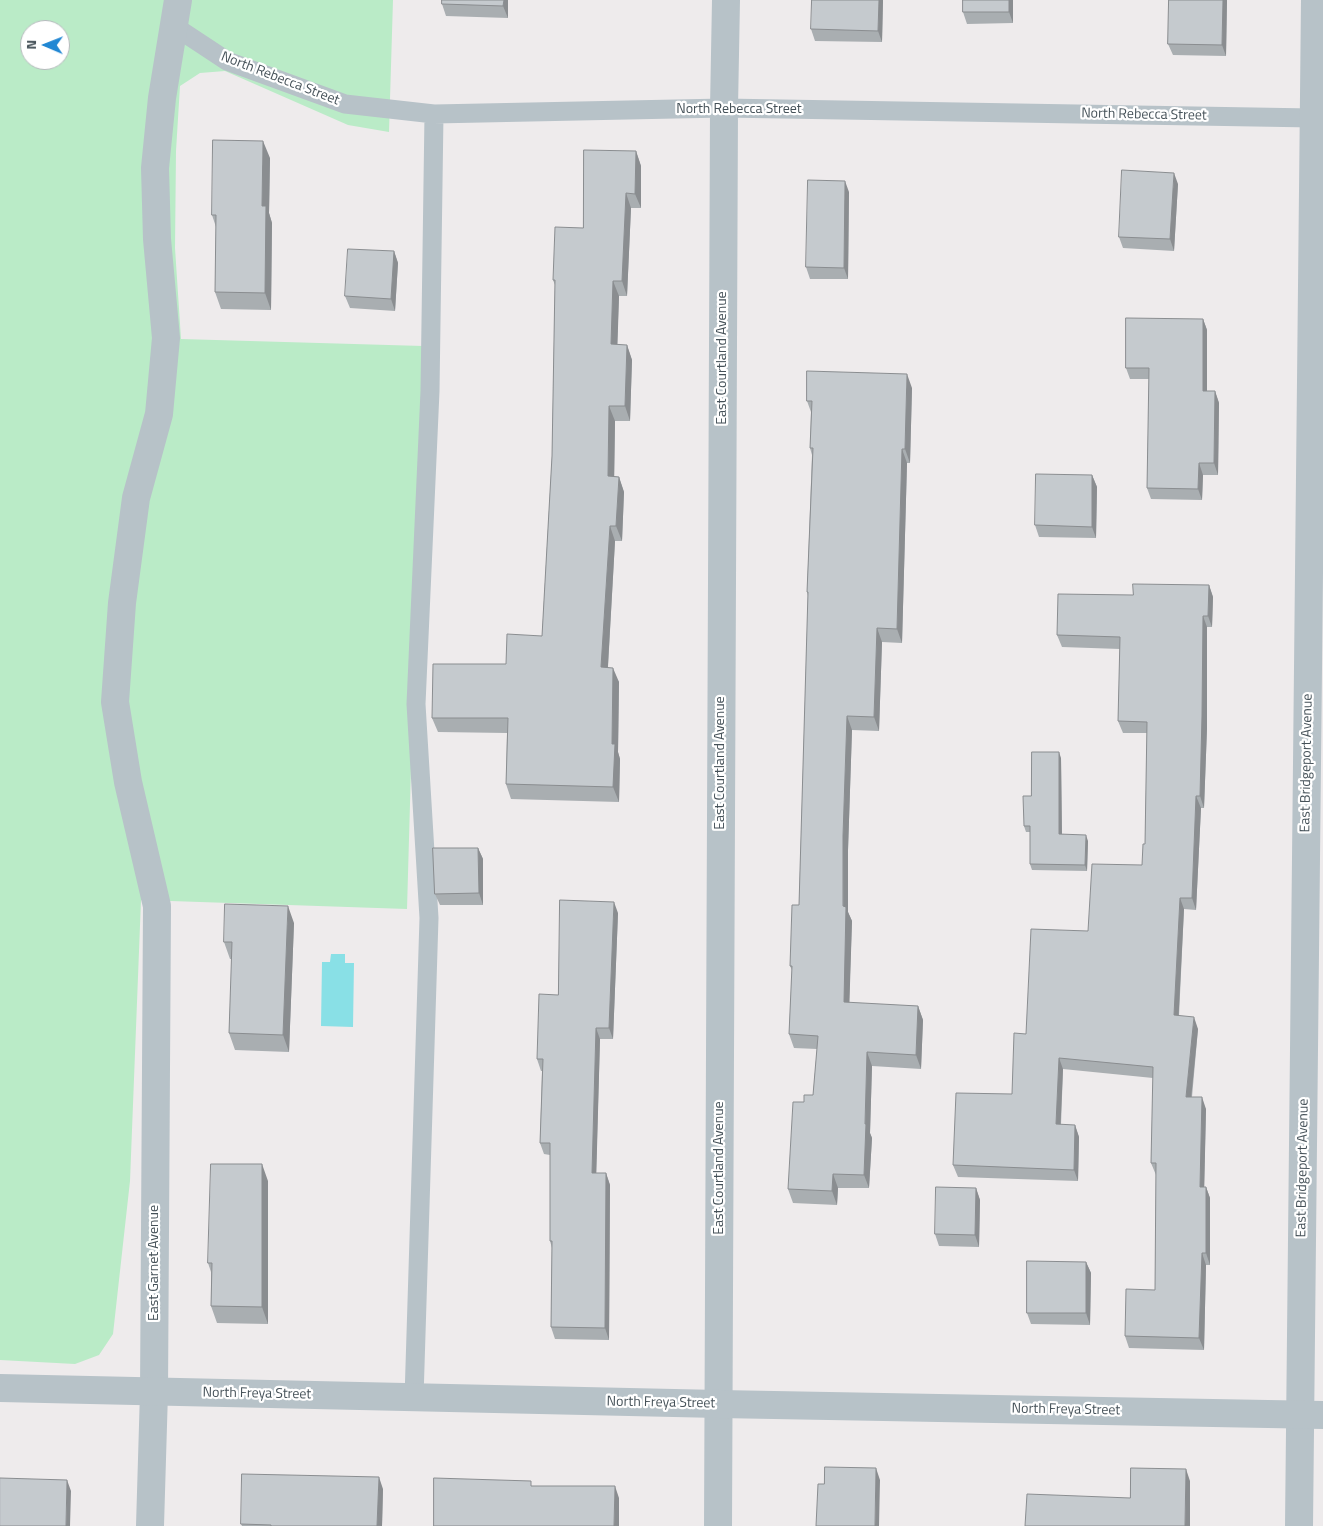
<!DOCTYPE html>
<html>
<head>
<meta charset="utf-8">
<style>
	body { margin:0 }
	#map { position:relative; width:1323px; height:1526px; overflow:hidden; background:#eeebec; font-family:"Titillium Web",sans-serif }
	canvas { display:block }
	.north { position:absolute; left:20px; top:20px; width:50px; height:50px; box-sizing:border-box; background:#fff; border:1px solid #b5b9bc; border-radius:50%; rotate:271deg; font-size:14px; font-weight:700; line-height:20px; text-align:center; color:#455158 }
	.north::after { content:''; display:block; margin:auto; width:18px; height:22px; background:#2187d3; clip-path:polygon(50% 0,100% 100%,50% 72%,0 100%) }
</style>
</head>
<body>
<div id="map">
<canvas width="1323" height="1526"></canvas>
<div class="north">N</div>
</div>
<script>
const context = document.querySelector('canvas').getContext('2d');
context.lineJoin = 'round';
function fillPath(path, color) { context.fillStyle = color; context.fill(path, 'evenodd'); }
function stroke(path, color, width, dash) { context.strokeStyle = color; context.lineWidth = width; context.lineCap = dash ? 'butt' : 'round'; context.setLineDash(dash || []); context.stroke(path); }
function drawText(font, color, halo, rows, align = 'center') {
  context.font = font + ' "Titillium Web",sans-serif'; context.lineWidth = 4.5; context.setLineDash([]); context.textBaseline = 'middle'; context.strokeStyle = halo; context.fillStyle = color; for (const [text, x, y, turn = 0] of rows) {
    context.save(); context.translate(x, y); context.rotate((+turn || 0) * Math.PI / 180); context.textAlign = isNaN(turn) ? turn : align; if (halo) context.strokeText(text, 0, 0); context.fillText(text, 0, 0); context.restore();
  }
}
const green = new Path2D(`
	M 0,0 L 393,0 L 389,132 L 348,125 L 225,71 L 200,73 L 180,86 L 176,151 L 175,248 L 181,339 L 423,346 L 407,909 L 141,900 L 130,1181 L 113,1334 L 99,1355 L 75,1364 L 0,1360 ZM 30,30 L 60,30 L 60,60 L 30,60 Z`);
const water = new Path2D(`
	M 331,954 L 345,954 L 345,963 L 354,963 L 353,1027 L 321,1026 L 322,962 L 330,962 Z`);
const service = new Path2D(`
	M 174,26 L 227,61 L 345,104 L 434,114 L 724,108 L 1313,118
	M 414,1398 L 429,918 L 416,704 L 430,391 L 434,114`);
const minor = new Path2D(`
	M 150,1526 L 154,1392 L 157,906 L 128,782 L 115,702 L 122,603 L 136,498 L 159,414 L 166,338 L 157,239 L 155,168 L 162,98 L 178,0
	M 718,1526 L 724,108 L 726,0
	M 1299,1526 L 1315,0`);
const tertiary = new Path2D(`
	M 0,1388 L 719,1404 L 1323,1415`);
const wall = new Path2D(`
	M 508,0 L 508,18 L 446,16 L 442,4 Z
	M 883,0 L 882,42 L 815,41 L 811,29 Z
	M 1013,0 L 1013,23 L 967,24 L 963,12 Z
	M 1169,0 L 1227,0 L 1226,56 L 1173,55 L 1168,44 Z
	M 636,151 L 641,166 L 641,208 L 631,208 L 627,296 L 619,296 L 617,345 L 627,345 L 632,360 L 630,421 L 615,421 L 614,476 L 619,477 L 624,492 L 622,541 L 615,541 L 608,667 L 619,682 L 618,752 L 620,759 L 619,802 L 511,799 L 506,784 L 507,733 L 438,732 L 432,718 L 506,664 L 542,636 L 552,456 L 555,285 L 553,280 L 583,228 Z
	M 270,158 L 269,213 L 272,223 L 271,310 L 221,309 L 215,292 L 216,227 L 212,215 Z
	M 1178,184 L 1174,251 L 1123,248 L 1119,237 Z
	M 849,192 L 848,279 L 810,279 L 806,267 Z
	M 394,251 L 398,263 L 395,311 L 350,308 L 345,296 Z
	M 1203,319 L 1207,330 L 1207,391 L 1215,391 L 1219,403 L 1218,475 L 1203,475 L 1202,500 L 1151,499 L 1147,488 L 1149,379 L 1130,379 L 1126,368 Z
	M 912,388 L 910,463 L 907,463 L 902,643 L 882,642 L 879,731 L 852,730 L 848,850 L 848,912 L 852,921 L 849,1003 L 918,1006 L 923,1020 L 921,1069 L 872,1066 L 870,1133 L 872,1138 L 869,1188 L 838,1188 L 837,1205 L 793,1203 L 788,1189 L 804,1102 L 813,1095 L 817,1049 L 794,1048 L 789,1034 L 792,970 L 790,966 L 799,905 L 808,596 L 807,592 L 812,455 L 810,448 L 811,412 L 807,401 Z
	M 1092,475 L 1097,487 L 1096,538 L 1039,537 L 1035,525 Z
	M 1209,585 L 1213,597 L 1212,627 L 1207,627 L 1207,728 L 1204,808 L 1201,808 L 1196,910 L 1184,909 L 1179,1016 L 1198,1029 L 1192,1097 L 1206,1109 L 1204,1187 L 1206,1187 L 1210,1198 L 1210,1265 L 1206,1265 L 1204,1350 L 1129,1348 L 1125,1336 L 1155,1290 L 1156,1175 L 1151,1163 L 1153,1078 L 1063,1069 L 1061,1125 L 1075,1125 L 1079,1137 L 1078,1181 L 958,1177 L 953,1165 L 1012,1094 L 1026,1034 L 1088,931 L 1142,865 L 1145,844 L 1147,733 L 1123,733 L 1118,721 L 1120,649 L 1062,647 L 1057,635 L 1133,595 Z
	M 1061,758 L 1062,834 L 1088,841 L 1087,871 L 1032,870 L 1030,864 L 1030,832 L 1026,832 L 1024,826 L 1031,796 Z
	M 478,848 L 483,859 L 483,905 L 440,905 L 435,894 Z
	M 618,913 L 613,1039 L 600,1039 L 596,1173 L 606,1173 L 610,1185 L 609,1340 L 555,1339 L 551,1327 L 552,1248 L 550,1241 L 550,1155 L 544,1154 L 540,1143 L 542,1071 L 541,1071 L 537,1059 L 558,995 Z
	M 294,923 L 289,1052 L 235,1050 L 229,1033 L 232,959 L 230,959 L 224,942 Z
	M 268,1181 L 268,1324 L 217,1323 L 211,1306 L 211,1272 L 208,1263 Z
	M 976,1188 L 980,1200 L 979,1247 L 939,1246 L 935,1234 Z
	M 1086,1262 L 1091,1273 L 1090,1325 L 1031,1324 L 1027,1313 Z
	M 383,1489 L 382,1526 L 242,1526 L 241,1524 Z`);
const shadedWall = new Path2D(`
	M 504,0 L 508,0 L 508,18 L 503,6 Z
	M 879,0 L 883,0 L 882,42 L 878,31 Z
	M 1009,0 L 1013,0 L 1013,23 L 1009,12 Z
	M 1223,0 L 1227,0 L 1226,56 L 1222,45 Z
	M 263,141 L 270,158 L 269,213 L 272,223 L 271,310 L 265,293 L 262,206 Z
	M 636,151 L 641,166 L 641,208 L 635,194 Z
	M 1174,173 L 1178,184 L 1174,251 L 1170,239 Z
	M 845,181 L 849,192 L 848,279 L 844,268 Z
	M 626,193 L 631,208 L 627,296 L 622,281 Z
	M 394,251 L 398,263 L 395,311 L 391,299 Z
	M 613,281 L 619,296 L 617,359 L 611,344 Z
	M 1203,319 L 1207,330 L 1207,402 L 1203,391 Z
	M 627,345 L 632,360 L 630,421 L 625,406 Z
	M 907,374 L 912,388 L 910,463 L 905,449 Z
	M 1215,391 L 1219,403 L 1218,475 L 1214,463 Z
	M 609,406 L 615,421 L 614,491 L 608,476 Z
	M 902,449 L 907,463 L 902,643 L 897,629 Z
	M 1199,463 L 1203,475 L 1202,500 L 1198,489 Z
	M 1092,475 L 1097,487 L 1096,538 L 1092,527 Z
	M 619,477 L 624,492 L 622,541 L 616,526 Z
	M 610,526 L 615,541 L 607,682 L 601,667 Z
	M 1209,585 L 1213,597 L 1212,627 L 1208,616 Z
	M 1203,616 L 1207,627 L 1207,728 L 1204,808 L 1200,796 Z
	M 877,628 L 882,642 L 879,731 L 874,717 Z
	M 613,668 L 619,682 L 618,752 L 620,759 L 619,802 L 613,787 L 612,744 Z
	M 847,716 L 852,730 L 848,850 L 848,912 L 852,921 L 849,1016 L 844,1002 L 843,836 Z
	M 1059,752 L 1061,758 L 1062,840 L 1059,834 Z
	M 1196,796 L 1201,808 L 1196,910 L 1192,898 Z
	M 1086,835 L 1088,841 L 1087,871 L 1085,865 Z
	M 478,848 L 483,859 L 483,905 L 479,893 Z
	M 1180,898 L 1184,909 L 1178,1027 L 1174,1015 Z
	M 614,902 L 618,913 L 613,1039 L 609,1028 Z
	M 288,906 L 294,923 L 289,1052 L 283,1035 Z
	M 918,1006 L 923,1020 L 921,1069 L 916,1055 Z
	M 1194,1017 L 1198,1029 L 1190,1109 L 1186,1097 Z
	M 596,1028 L 600,1039 L 596,1185 L 592,1173 Z
	M 867,1052 L 872,1066 L 870,1133 L 872,1138 L 869,1188 L 864,1175 Z
	M 1059,1058 L 1063,1069 L 1060,1136 L 1056,1124 Z
	M 1202,1097 L 1206,1109 L 1204,1198 L 1200,1187 Z
	M 1075,1125 L 1079,1137 L 1078,1181 L 1074,1170 Z
	M 262,1164 L 268,1181 L 268,1324 L 262,1307 Z
	M 606,1173 L 610,1185 L 609,1340 L 605,1328 Z
	M 833,1174 L 838,1188 L 837,1205 L 832,1191 Z
	M 1206,1187 L 1210,1198 L 1210,1265 L 1206,1253 Z
	M 976,1188 L 980,1200 L 979,1247 L 975,1235 Z
	M 1202,1253 L 1206,1265 L 1204,1350 L 1199,1338 Z
	M 1086,1262 L 1091,1273 L 1090,1325 L 1086,1313 Z
	M 876,1468 L 880,1480 L 879,1526 L 875,1526 Z
	M 1186,1469 L 1190,1481 L 1190,1526 L 1185,1526 Z
	M 379,1477 L 383,1489 L 382,1526 L 377,1526 Z
	M 67,1480 L 71,1491 L 70,1526 L 66,1526 Z
	M 615,1486 L 619,1498 L 619,1526 L 614,1526 Z`);
const building = new Path2D(`
	M 442,0 L 504,0 L 503,6 L 442,4 Z
	M 812,0 L 879,0 L 878,31 L 811,29 Z
	M 963,0 L 1009,0 L 1009,12 L 963,12 Z
	M 1169,0 L 1223,0 L 1222,45 L 1168,44 Z
	M 213,140 L 263,141 L 262,206 L 266,206 L 265,293 L 215,292 L 216,215 L 212,215 Z
	M 584,150 L 636,151 L 635,194 L 626,193 L 622,281 L 613,281 L 611,344 L 627,345 L 625,406 L 609,406 L 608,476 L 619,477 L 616,526 L 610,526 L 601,667 L 613,668 L 612,744 L 615,744 L 613,787 L 506,784 L 508,718 L 432,718 L 433,664 L 506,664 L 507,634 L 542,636 L 552,456 L 555,280 L 553,280 L 555,227 L 583,228 Z
	M 1122,170 L 1174,173 L 1170,239 L 1119,237 Z
	M 808,180 L 845,181 L 844,268 L 806,267 Z
	M 348,249 L 394,251 L 391,299 L 345,296 Z
	M 1126,318 L 1203,319 L 1203,391 L 1215,391 L 1214,463 L 1199,463 L 1198,489 L 1147,488 L 1149,368 L 1126,368 Z
	M 807,371 L 907,374 L 905,449 L 902,449 L 897,629 L 877,628 L 874,717 L 847,716 L 843,836 L 843,906 L 846,907 L 844,1002 L 918,1006 L 916,1055 L 867,1052 L 865,1124 L 866,1124 L 864,1175 L 833,1174 L 832,1191 L 788,1189 L 793,1102 L 804,1102 L 804,1095 L 813,1095 L 818,1036 L 789,1034 L 792,966 L 790,966 L 792,905 L 799,905 L 808,592 L 807,592 L 813,448 L 810,448 L 812,401 L 807,401 Z
	M 1036,474 L 1092,475 L 1092,527 L 1035,525 Z
	M 1133,584 L 1209,585 L 1208,616 L 1203,616 L 1202,716 L 1200,796 L 1196,796 L 1192,898 L 1180,898 L 1174,1015 L 1194,1017 L 1186,1097 L 1202,1097 L 1200,1187 L 1206,1187 L 1206,1253 L 1202,1253 L 1199,1338 L 1125,1336 L 1126,1289 L 1155,1290 L 1156,1163 L 1151,1163 L 1153,1067 L 1059,1058 L 1056,1124 L 1075,1125 L 1074,1170 L 953,1165 L 956,1093 L 1012,1094 L 1014,1033 L 1026,1034 L 1031,929 L 1088,931 L 1092,864 L 1142,865 L 1143,844 L 1145,844 L 1147,722 L 1118,721 L 1120,637 L 1057,635 L 1058,594 L 1133,595 Z
	M 1032,752 L 1059,752 L 1059,834 L 1086,835 L 1085,865 L 1030,864 L 1030,826 L 1024,826 L 1023,796 L 1031,796 Z
	M 433,848 L 478,848 L 479,893 L 435,894 Z
	M 560,900 L 614,902 L 609,1028 L 596,1028 L 592,1173 L 606,1173 L 605,1328 L 551,1327 L 552,1241 L 550,1241 L 550,1143 L 540,1143 L 543,1059 L 537,1059 L 539,994 L 558,995 Z
	M 225,904 L 288,906 L 283,1035 L 229,1033 L 232,942 L 224,942 Z
	M 211,1164 L 262,1164 L 262,1307 L 211,1306 L 212,1263 L 208,1263 Z
	M 936,1187 L 976,1188 L 975,1235 L 935,1234 Z
	M 1027,1261 L 1086,1262 L 1086,1313 L 1027,1313 Z
	M 825,1467 L 876,1468 L 875,1526 L 816,1526 L 818,1484 L 824,1484 Z
	M 1131,1468 L 1186,1469 L 1185,1526 L 1025,1526 L 1027,1494 L 1130,1498 Z
	M 242,1474 L 379,1477 L 377,1526 L 271,1526 L 271,1525 L 241,1524 Z
	M 0,1478 L 67,1480 L 66,1526 L 0,1526 Z
	M 434,1478 L 531,1481 L 531,1486 L 615,1486 L 614,1526 L 434,1526 Z`);
const streetNames = [
	["North Rebecca Street",280,79,21],
	["North Rebecca Street",739,110],
	["North Rebecca Street",1144,115,1],
	["East Courtland Avenue",723,358,-90],
	["East Courtland Avenue",721,763,-90],
	["East Bridgeport Avenue",1307,763,-89],
	["East Courtland Avenue",720,1168,-90],
	["East Bridgeport Avenue",1303,1168,-89],
	["East Garnet Avenue",155,1263,-90],
	["North Freya Street",257,1394,1],
	["North Freya Street",661,1403,1],
	["North Freya Street",1066,1410,1]
];
fillPath(green, '#baebc7');
fillPath(water, '#89e0e6');
stroke(service, '#b7c2c8', 19);
stroke(minor, '#b7c2c8', 28);
stroke(tertiary, '#b7c2c8', 28);
fillPath(wall, '#a9aeb1');
fillPath(shadedWall, '#8a8d90');
fillPath(building, '#c5cace');
stroke(building, '#8a8d90', 1);
drawText('14px', '#455158', '#fff', streetNames);
</script>
</body>
</html>
